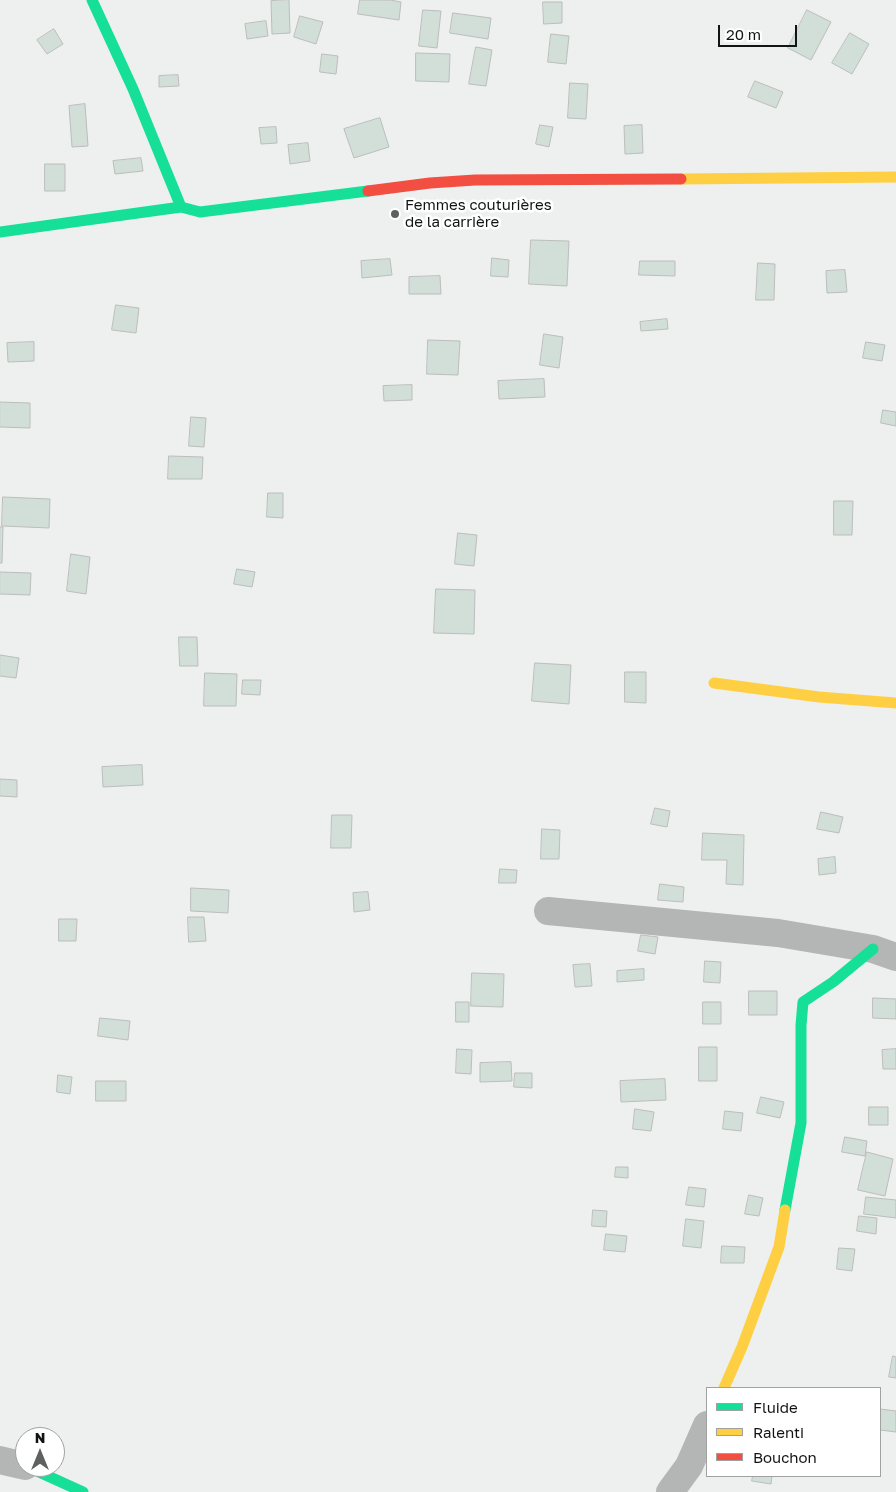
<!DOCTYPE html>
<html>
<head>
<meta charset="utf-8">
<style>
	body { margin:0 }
	#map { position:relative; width:896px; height:1492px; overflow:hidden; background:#edf0ee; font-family:"Golos Text",sans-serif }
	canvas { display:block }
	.legend { position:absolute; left:706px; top:1387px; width:175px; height:90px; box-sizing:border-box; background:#fff; border:1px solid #a0a1a1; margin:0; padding:6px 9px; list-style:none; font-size:15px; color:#121413 }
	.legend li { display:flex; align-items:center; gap:10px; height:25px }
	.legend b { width:25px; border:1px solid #a0a1a1 }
	.north { position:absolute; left:15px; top:1427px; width:50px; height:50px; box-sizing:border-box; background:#fff; border:1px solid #a0a1a1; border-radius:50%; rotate:0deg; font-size:14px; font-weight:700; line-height:20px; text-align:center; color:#121413 }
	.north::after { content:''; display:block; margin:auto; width:18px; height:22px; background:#5f6160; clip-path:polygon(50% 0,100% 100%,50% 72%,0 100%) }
	.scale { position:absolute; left:718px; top:25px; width:79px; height:22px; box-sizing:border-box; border:2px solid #121413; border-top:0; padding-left:6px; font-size:15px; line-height:18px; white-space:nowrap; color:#121413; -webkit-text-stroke:4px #fff; paint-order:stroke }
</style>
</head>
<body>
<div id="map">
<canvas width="896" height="1492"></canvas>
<ul class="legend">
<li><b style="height:6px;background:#16e098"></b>Fluide</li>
<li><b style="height:6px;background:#ffcf43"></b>Ralenti</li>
<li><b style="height:6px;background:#f24e42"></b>Bouchon</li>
</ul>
<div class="north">N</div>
<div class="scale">20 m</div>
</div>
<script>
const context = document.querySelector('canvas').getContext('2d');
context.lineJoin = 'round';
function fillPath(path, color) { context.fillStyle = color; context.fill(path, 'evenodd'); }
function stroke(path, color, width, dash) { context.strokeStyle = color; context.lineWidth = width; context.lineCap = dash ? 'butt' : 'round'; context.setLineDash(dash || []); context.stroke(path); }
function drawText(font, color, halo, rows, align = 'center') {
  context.font = font + ' "Golos Text",sans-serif'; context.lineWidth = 5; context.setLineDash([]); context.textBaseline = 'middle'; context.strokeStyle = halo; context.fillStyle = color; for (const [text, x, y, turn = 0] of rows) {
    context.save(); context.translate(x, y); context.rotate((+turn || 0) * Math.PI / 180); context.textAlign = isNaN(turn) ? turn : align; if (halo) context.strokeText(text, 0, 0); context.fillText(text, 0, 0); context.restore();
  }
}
const building = new Path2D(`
	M 289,0 L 290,33 L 272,34 L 271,1 Z
	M 360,0 L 390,0 L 401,2 L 399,20 L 358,14 Z
	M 543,2 L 562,2 L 562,23 L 544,24 Z
	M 423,10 L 441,11 L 437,48 L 419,46 Z
	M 807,10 L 831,22 L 811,60 L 788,48 Z
	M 453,13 L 491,18 L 488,39 L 450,33 Z
	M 300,16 L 323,22 L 316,44 L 294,37 Z
	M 266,21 L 268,36 L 247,39 L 245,24 Z
	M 54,29 L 63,44 L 47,54 L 37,40 Z
	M 850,33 L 869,44 L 852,74 L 832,63 Z
	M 551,34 L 569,36 L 566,64 L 548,62 Z
	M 476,47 L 492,50 L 486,86 L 469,84 Z
	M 416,53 L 450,54 L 449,82 L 416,81 Z
	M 322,54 L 338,56 L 336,74 L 320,72 Z
	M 178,75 L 179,86 L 159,87 L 159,76 Z
	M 755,81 L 783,92 L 776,108 L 748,97 Z
	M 570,83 L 588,84 L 586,119 L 568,118 Z
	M 85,104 L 88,146 L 72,147 L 69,106 Z
	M 380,118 L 389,147 L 354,158 L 344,129 Z
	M 540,125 L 553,127 L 549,147 L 536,144 Z
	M 642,125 L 643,153 L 625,154 L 624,126 Z
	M 276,127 L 277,143 L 261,144 L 259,128 Z
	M 308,143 L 310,161 L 290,164 L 288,145 Z
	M 141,158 L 143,171 L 115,174 L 113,161 Z
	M 45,164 L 65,164 L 65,191 L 45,191 Z
	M 531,240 L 569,241 L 567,286 L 529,284 Z
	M 492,258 L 509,260 L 508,277 L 491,276 Z
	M 390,259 L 392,275 L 362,278 L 361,261 Z
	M 640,261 L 675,261 L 675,276 L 639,275 Z
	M 758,263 L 775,264 L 774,300 L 756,300 Z
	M 845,270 L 847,292 L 827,293 L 826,271 Z
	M 440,276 L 441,294 L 409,294 L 409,277 Z
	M 116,305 L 139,308 L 136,333 L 112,330 Z
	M 667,319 L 668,329 L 641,331 L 640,322 Z
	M 544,334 L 563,337 L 559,368 L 540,365 Z
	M 428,340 L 460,341 L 458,375 L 427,374 Z
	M 34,342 L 34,361 L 8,362 L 7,343 Z
	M 866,342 L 885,345 L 882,361 L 863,358 Z
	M 544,379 L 545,397 L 499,399 L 498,381 Z
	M 412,385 L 412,400 L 384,401 L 383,386 Z
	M 0,402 L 30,403 L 30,428 L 0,427 Z
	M 883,410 L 896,412 L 896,426 L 881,423 Z
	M 191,417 L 206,418 L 204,447 L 189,446 Z
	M 169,456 L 203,457 L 202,479 L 168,479 Z
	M 268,493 L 283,493 L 283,518 L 267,517 Z
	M 3,497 L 50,499 L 49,528 L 2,526 Z
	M 834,501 L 853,501 L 852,535 L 834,535 Z
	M 0,527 L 3,527 L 2,563 L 0,563 Z
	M 458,533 L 477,535 L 474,566 L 455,564 Z
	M 71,554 L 90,557 L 86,594 L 67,591 Z
	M 237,569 L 255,572 L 252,587 L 234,584 Z
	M 0,572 L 31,573 L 30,595 L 0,594 Z
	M 436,589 L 475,590 L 474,634 L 434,633 Z
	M 179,637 L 197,637 L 198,666 L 180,666 Z
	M 0,655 L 19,658 L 16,678 L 0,676 Z
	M 535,663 L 571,665 L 569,704 L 532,701 Z
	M 625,672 L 646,672 L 646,703 L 625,702 Z
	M 205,673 L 237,674 L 236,706 L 204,706 Z
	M 243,680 L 261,680 L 260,695 L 242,694 Z
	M 142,765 L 143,785 L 103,787 L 102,767 Z
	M 0,779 L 17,780 L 17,797 L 0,796 Z
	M 655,808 L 670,811 L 667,827 L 651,824 Z
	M 821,812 L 843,817 L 839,833 L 817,829 Z
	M 332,815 L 352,815 L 351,848 L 331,848 Z
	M 542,829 L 560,830 L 559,859 L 541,859 Z
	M 703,833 L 744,835 L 743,885 L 726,884 L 727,860 L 702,860 Z
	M 835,857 L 836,873 L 819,875 L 818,859 Z
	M 500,869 L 517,870 L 516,883 L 499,883 Z
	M 660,884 L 684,887 L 683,902 L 658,900 Z
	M 191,888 L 229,890 L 228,913 L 191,911 Z
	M 368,892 L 370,910 L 354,912 L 353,893 Z
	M 188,917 L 204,917 L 206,941 L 189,942 Z
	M 59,919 L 77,919 L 76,941 L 59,941 Z
	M 641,935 L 658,937 L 655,954 L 638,951 Z
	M 705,961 L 721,962 L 720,983 L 704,982 Z
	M 590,964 L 592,986 L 575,987 L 573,965 Z
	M 644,969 L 644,980 L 617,982 L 617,971 Z
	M 472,973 L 504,974 L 503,1007 L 471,1006 Z
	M 749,991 L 777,991 L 777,1015 L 749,1015 Z
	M 873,998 L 896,999 L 896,1019 L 873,1018 Z
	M 456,1002 L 469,1002 L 469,1022 L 456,1022 Z
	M 703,1002 L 721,1002 L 721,1024 L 703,1024 Z
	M 100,1018 L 130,1021 L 128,1040 L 98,1036 Z
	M 699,1047 L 717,1047 L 717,1081 L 699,1081 Z
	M 457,1049 L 472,1050 L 471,1074 L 456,1073 Z
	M 896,1049 L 896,1069 L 883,1069 L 882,1050 Z
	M 511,1062 L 512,1081 L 480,1082 L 480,1063 Z
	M 515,1073 L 532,1073 L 532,1088 L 514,1087 Z
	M 58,1075 L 72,1077 L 70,1094 L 57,1092 Z
	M 665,1079 L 666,1100 L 621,1102 L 620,1081 Z
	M 96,1081 L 126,1081 L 126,1101 L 96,1101 Z
	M 761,1097 L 784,1102 L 780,1118 L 757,1113 Z
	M 869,1107 L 888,1107 L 888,1125 L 869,1125 Z
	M 635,1109 L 654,1112 L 651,1131 L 633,1129 Z
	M 725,1111 L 743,1113 L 741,1131 L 723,1129 Z
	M 845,1137 L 867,1141 L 865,1156 L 842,1152 Z
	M 867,1152 L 893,1159 L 885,1196 L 858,1190 Z
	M 616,1167 L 628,1167 L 628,1178 L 615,1177 Z
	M 689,1187 L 706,1189 L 704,1207 L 686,1205 Z
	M 749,1195 L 763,1198 L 759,1216 L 745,1214 Z
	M 866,1197 L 896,1200 L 896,1218 L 864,1214 Z
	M 593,1210 L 607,1211 L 606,1227 L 592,1226 Z
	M 859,1216 L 877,1218 L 876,1234 L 857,1231 Z
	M 686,1219 L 704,1221 L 701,1248 L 683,1246 Z
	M 606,1234 L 627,1236 L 625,1252 L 604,1250 Z
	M 722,1246 L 745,1247 L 744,1263 L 721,1263 Z
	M 839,1248 L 855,1249 L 852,1271 L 837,1269 Z
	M 893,1356 L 896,1357 L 896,1378 L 889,1377 Z
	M 880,1409 L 896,1411 L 896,1432 L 880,1430 Z
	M 753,1476 L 772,1476 L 771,1484 L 752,1481 Z`);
const street = new Path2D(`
	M 548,911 L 778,933 L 873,949 L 896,957
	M 0,1460 L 25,1466
	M 670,1492 L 689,1466 L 707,1425`);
const fast = new Path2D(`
	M 92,0 L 133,89 L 181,207
	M 0,232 L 181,207 L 200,212 L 368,191
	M 785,1210 L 801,1123 L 801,1025 L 803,1002 L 833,982 L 873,949
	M 28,1467 L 83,1492`);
const slow = new Path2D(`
	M 681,179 L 896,177
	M 714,683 L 819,697 L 896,703
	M 724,1388 L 742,1347 L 779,1247 L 785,1210`);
const jam = new Path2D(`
	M 368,191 L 430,183 L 475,180 L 681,179`);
const markers = [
	[395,214,5,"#5f6160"]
];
const poiNames = [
	["Femmes couturières",405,205],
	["de la carrière",405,222]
];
fillPath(building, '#d2ded8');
stroke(building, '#bcbdbc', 1);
stroke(street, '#b4b5b5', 28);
stroke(fast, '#16e098', 11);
stroke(slow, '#ffcf43', 11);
stroke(jam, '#f24e42', 11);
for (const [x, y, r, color] of markers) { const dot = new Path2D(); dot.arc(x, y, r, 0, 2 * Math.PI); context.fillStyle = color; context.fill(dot); stroke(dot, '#fff', 2); }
drawText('15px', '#121413', '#fff', poiNames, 'left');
</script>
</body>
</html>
